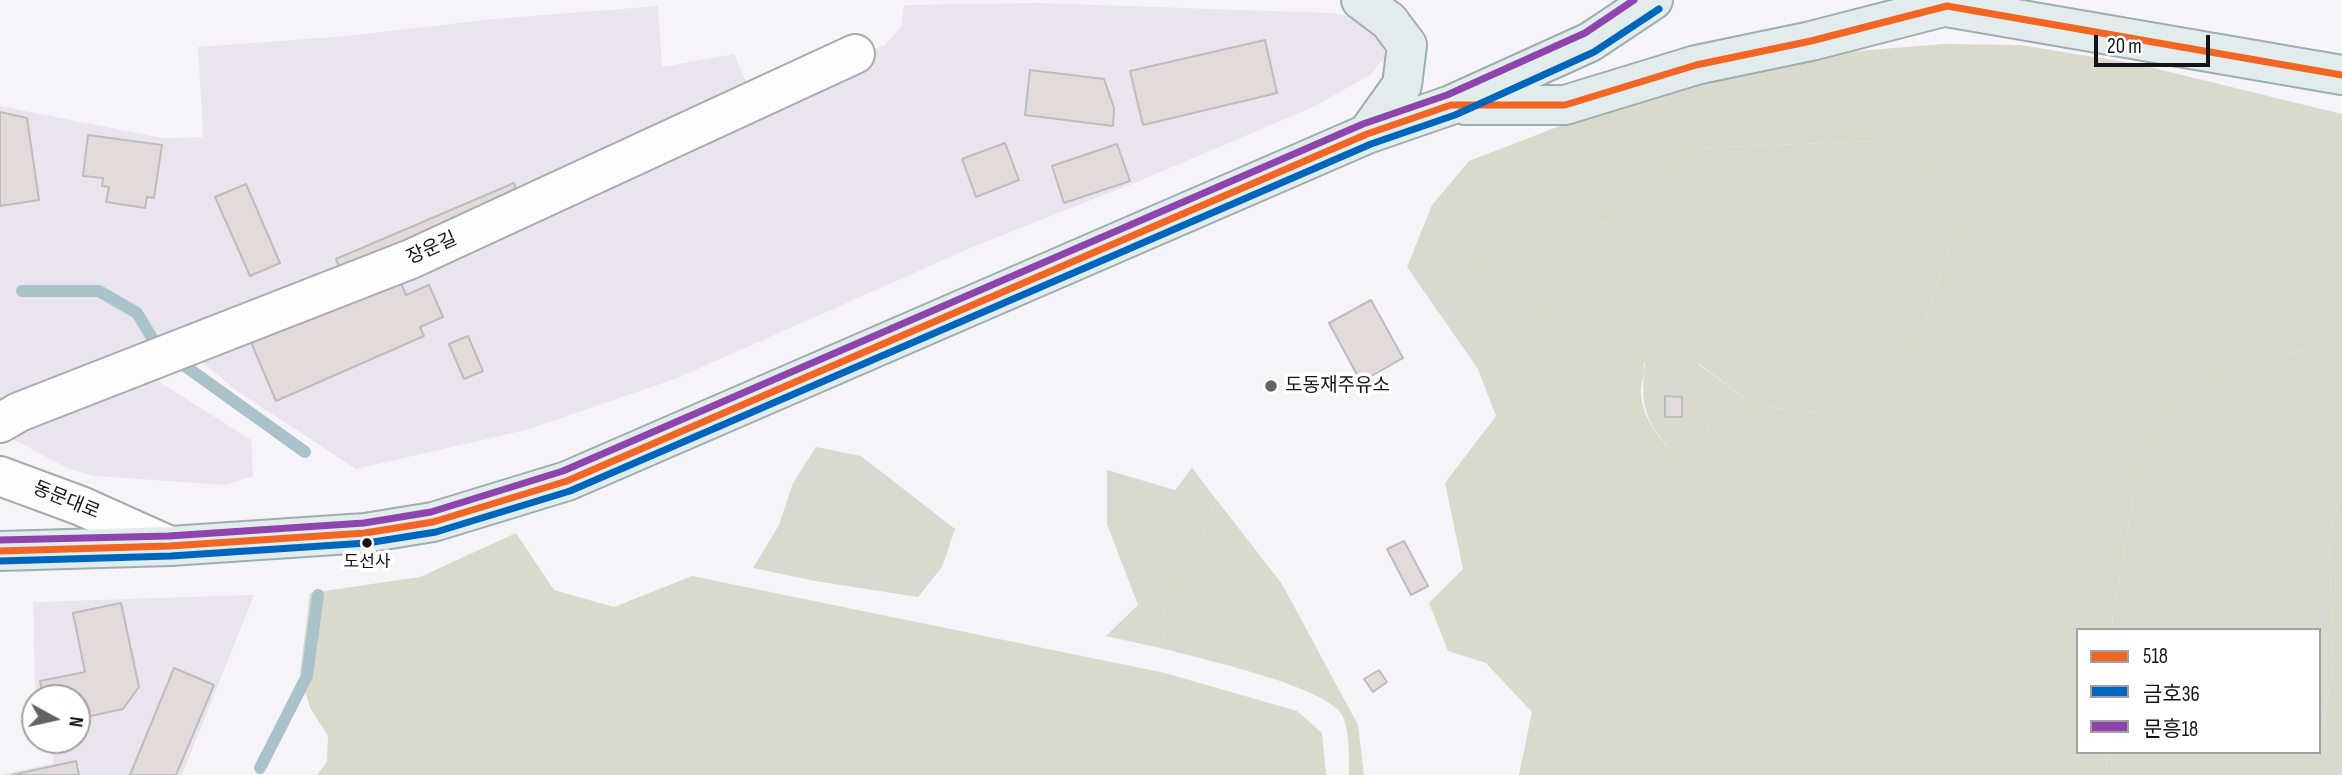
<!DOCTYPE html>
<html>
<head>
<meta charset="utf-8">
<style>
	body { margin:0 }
	#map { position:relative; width:2342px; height:775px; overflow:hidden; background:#f7f4f9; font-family:"Sofia Sans Condensed","Noto Sans KR",sans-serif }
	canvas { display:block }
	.legend { position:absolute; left:2076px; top:628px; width:245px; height:126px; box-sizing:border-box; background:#fff; border:2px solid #a1a1a2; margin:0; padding:9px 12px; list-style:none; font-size:21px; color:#151316 }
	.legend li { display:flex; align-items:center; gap:14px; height:35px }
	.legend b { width:35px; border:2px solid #a1a1a2 }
	.north { position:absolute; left:21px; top:684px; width:70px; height:70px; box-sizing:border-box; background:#fff; border:2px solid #a1a1a2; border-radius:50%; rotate:98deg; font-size:19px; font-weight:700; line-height:28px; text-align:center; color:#151316 }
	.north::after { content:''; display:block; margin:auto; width:24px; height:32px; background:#646265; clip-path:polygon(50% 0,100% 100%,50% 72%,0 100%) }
	.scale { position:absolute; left:2094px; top:35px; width:116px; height:32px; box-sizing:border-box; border:4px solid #151316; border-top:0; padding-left:9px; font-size:21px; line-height:24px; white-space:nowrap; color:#151316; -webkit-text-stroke:5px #fff; paint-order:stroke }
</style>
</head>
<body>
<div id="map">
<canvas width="2342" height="775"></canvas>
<ul class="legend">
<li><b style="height:9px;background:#f26522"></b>518</li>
<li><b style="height:9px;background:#0065bd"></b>금호36</li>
<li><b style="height:9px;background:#8e44ad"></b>문흥18</li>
</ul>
<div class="north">N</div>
<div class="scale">20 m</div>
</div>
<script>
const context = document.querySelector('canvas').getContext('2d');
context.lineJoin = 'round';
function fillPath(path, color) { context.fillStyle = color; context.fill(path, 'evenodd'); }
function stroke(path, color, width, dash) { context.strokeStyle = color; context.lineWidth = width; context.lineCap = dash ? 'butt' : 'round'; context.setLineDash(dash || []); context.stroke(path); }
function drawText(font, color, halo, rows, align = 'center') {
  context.font = font + ' "Sofia Sans Condensed","Noto Sans KR",sans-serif'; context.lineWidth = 7; context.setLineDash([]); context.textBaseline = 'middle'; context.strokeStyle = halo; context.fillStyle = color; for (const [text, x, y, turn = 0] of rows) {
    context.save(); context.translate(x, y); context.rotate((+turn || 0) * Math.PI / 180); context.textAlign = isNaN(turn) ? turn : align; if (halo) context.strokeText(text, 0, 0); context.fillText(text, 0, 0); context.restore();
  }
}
const built = new Path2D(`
	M 1037,3 L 1332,13 L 1360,18 L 1382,37 L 1385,58 L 1370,75 L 1313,107 L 1137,182 L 975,246 L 675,379 L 526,430 L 356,469 L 237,391 L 175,340 L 0,401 L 0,106 L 162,138 L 203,137 L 198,47 L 348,36 L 493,19 L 658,6 L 662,67 L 734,54 L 750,91 L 885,45 L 901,27 L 904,5 Z
	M 147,374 L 251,440 L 253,476 L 226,485 L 94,476 L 69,469 L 9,437 Z
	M 254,595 L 182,775 L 0,775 L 54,763 L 49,740 L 77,740 L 77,698 L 38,698 L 35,686 L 33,602 Z`);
const green = new Path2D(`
	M 1879,141 L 1919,163 L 1962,214 L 1925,320 L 1867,397 L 1828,413 L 1755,406 L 1698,363 L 1710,435 L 1673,453 C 1644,419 1640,406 1645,363 L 1509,328 L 1478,369 L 1407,267 L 1432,205 L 1486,278 L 1524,253 L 1641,208 L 1696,148 Z
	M 2342,339 L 2342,486 L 2329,538 L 2333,662 L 2325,719 L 2319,739 L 2319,630 L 2112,630 L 2113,613 L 2137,478 L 2178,396 L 2277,357 Z
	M 816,447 L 861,456 L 955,529 L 942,567 L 918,597 L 815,581 L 753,568 L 779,525 L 793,483 Z
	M 1192,468 L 1216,499 L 1202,536 L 1171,583 L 1161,623 L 1169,650 L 1106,636 L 1138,605 L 1107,524 L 1107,470 L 1175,490 Z
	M 2106,752 L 2316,752 L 2309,775 L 2107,775 Z`);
const forest = new Path2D(`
	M 1943,44 L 2021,45 L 2137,64 L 2342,114 L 2342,339 L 2277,357 L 2179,396 L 2137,478 L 2113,613 L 2112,630 L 2078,630 L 2078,752 L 2106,752 L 2107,775 L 1519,775 L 1532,712 L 1486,663 L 1448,651 L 1429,603 L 1463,569 L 1445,483 L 1496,416 L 1478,369 L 1509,328 L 1559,297 L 1603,278 C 1631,302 1644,326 1644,364 C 1645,374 1640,386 1641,396 C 1644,419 1658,436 1673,453 L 1710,434 L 1697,363 L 1755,406 L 1828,413 L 1867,397 L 1925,320 L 1962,214 L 1919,163 L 1879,141 L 1696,148 L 1641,208 L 1524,253 L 1486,278 L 1432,205 L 1469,161 L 1684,78 L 1857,51 Z
	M 2342,486 L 2342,775 L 2309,775 L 2316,752 L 2319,752 L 2319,739 L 2325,719 L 2333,662 L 2329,538 Z
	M 1216,499 L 1282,584 L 1358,725 L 1364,775 L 1349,775 C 1349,759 1350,724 1340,712 C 1316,684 1208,661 1169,650 L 1161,623 L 1171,583 L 1202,536 Z
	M 516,533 L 554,590 L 614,607 L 692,576 L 1165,673 L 1297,711 L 1322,733 L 1326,775 L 317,775 L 327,762 L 328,736 L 310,708 L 300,673 L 310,593 L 420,577 Z`);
const stream = new Path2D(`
	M 22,291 L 99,291 L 137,313 L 157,346 L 305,452
	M 260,768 L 307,676 L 318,595`);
const building = new Path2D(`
	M 1265,40 L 1277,93 L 1143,125 L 1130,71 Z
	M 1030,70 L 1104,79 L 1114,108 L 1113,126 L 1025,115 Z
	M 0,112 L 27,118 L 39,200 L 0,206 Z
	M 88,135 L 162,145 L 154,198 L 147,197 L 145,208 L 106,202 L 109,187 L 102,186 L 103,178 L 83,176 Z
	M 1005,143 L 1019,180 L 976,197 L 962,159 Z
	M 1117,144 L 1130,181 L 1064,203 L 1052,166 Z
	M 514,183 L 521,201 L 343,276 L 336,259 Z
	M 246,184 L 280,263 L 250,276 L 215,197 Z
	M 398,276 L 406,295 L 429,285 L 443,317 L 420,327 L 424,336 L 276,401 L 250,340 Z
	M 1371,300 L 1403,358 L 1361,382 L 1329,323 Z
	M 468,336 L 483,371 L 464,379 L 449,344 Z
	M 1665,396 L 1682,397 L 1682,417 L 1665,417 Z
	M 1404,541 L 1428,586 L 1411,595 L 1387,549 Z
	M 121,603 L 139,687 L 123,709 L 77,719 L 77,698 L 43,698 L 40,681 L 85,672 L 73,613 Z
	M 174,668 L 214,685 L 176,775 L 130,775 Z
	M 1379,670 L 1387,682 L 1373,692 L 1364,679 Z
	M 76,761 L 79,775 L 12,775 Z`);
const minor = new Path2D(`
	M 0,423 L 19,412 L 411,259 L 855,54
	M 0,476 L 81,506 L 170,546`);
const major = new Path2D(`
	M 1361,0 L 1389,21 L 1407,45 L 1402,85 L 1367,134
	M 1923,3 L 2342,75
	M 1465,105 L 1565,105 L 1696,65 L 1811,41 L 1947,6
	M 0,551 L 170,546 L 365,533 L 433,522 L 567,481 L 1367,134 L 1451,105 L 1590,42 L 1653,0`);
const bus1 = new Path2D(`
	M 0,551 L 170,546 L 365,533 L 433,522 L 567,481 L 1367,134 L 1451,105 L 1565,105 L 1696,65 L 1811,41 L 1947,6 L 2342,75`);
const bus2 = new Path2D(`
	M 0,561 L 171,556 L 367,543 L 436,532 L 570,491 L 1371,144 L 1455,115 L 1594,52 L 1659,9`);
const bus3 = new Path2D(`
	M 0,540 L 169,536 L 364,523 L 431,512 L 563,471 L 1363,124 L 1447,95 L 1585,33 L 1634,0`);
const markers = [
	[1271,386,7,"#646265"],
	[367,543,6,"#151316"]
];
const busNames = [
	["도선사",367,563]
];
const streetNames = [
	["장운길",432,249,-24],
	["동문대로",66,501,22]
];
const poiNames = [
	["도동재주유소",1285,386]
];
fillPath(built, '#eae4ef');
fillPath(green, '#d9d9d0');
fillPath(forest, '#d9dacb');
stroke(stream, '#aac3ca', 12);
fillPath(building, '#e2dbda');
stroke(building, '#bfbcbe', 2);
stroke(minor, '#aba9ad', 42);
stroke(major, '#9dadb0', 42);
stroke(minor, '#fefdfe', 38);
stroke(major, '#e2ecec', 38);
stroke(bus1, '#f26522', 7);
stroke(bus2, '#0065bd', 7);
stroke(bus3, '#8e44ad', 7);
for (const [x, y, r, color] of markers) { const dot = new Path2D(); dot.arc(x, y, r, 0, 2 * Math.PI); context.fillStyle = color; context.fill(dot); stroke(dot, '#fff', 2.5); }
drawText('17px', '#151316', '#fff', busNames);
drawText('19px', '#151316', '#fff', streetNames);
drawText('19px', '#151316', '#fff', poiNames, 'left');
</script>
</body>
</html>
